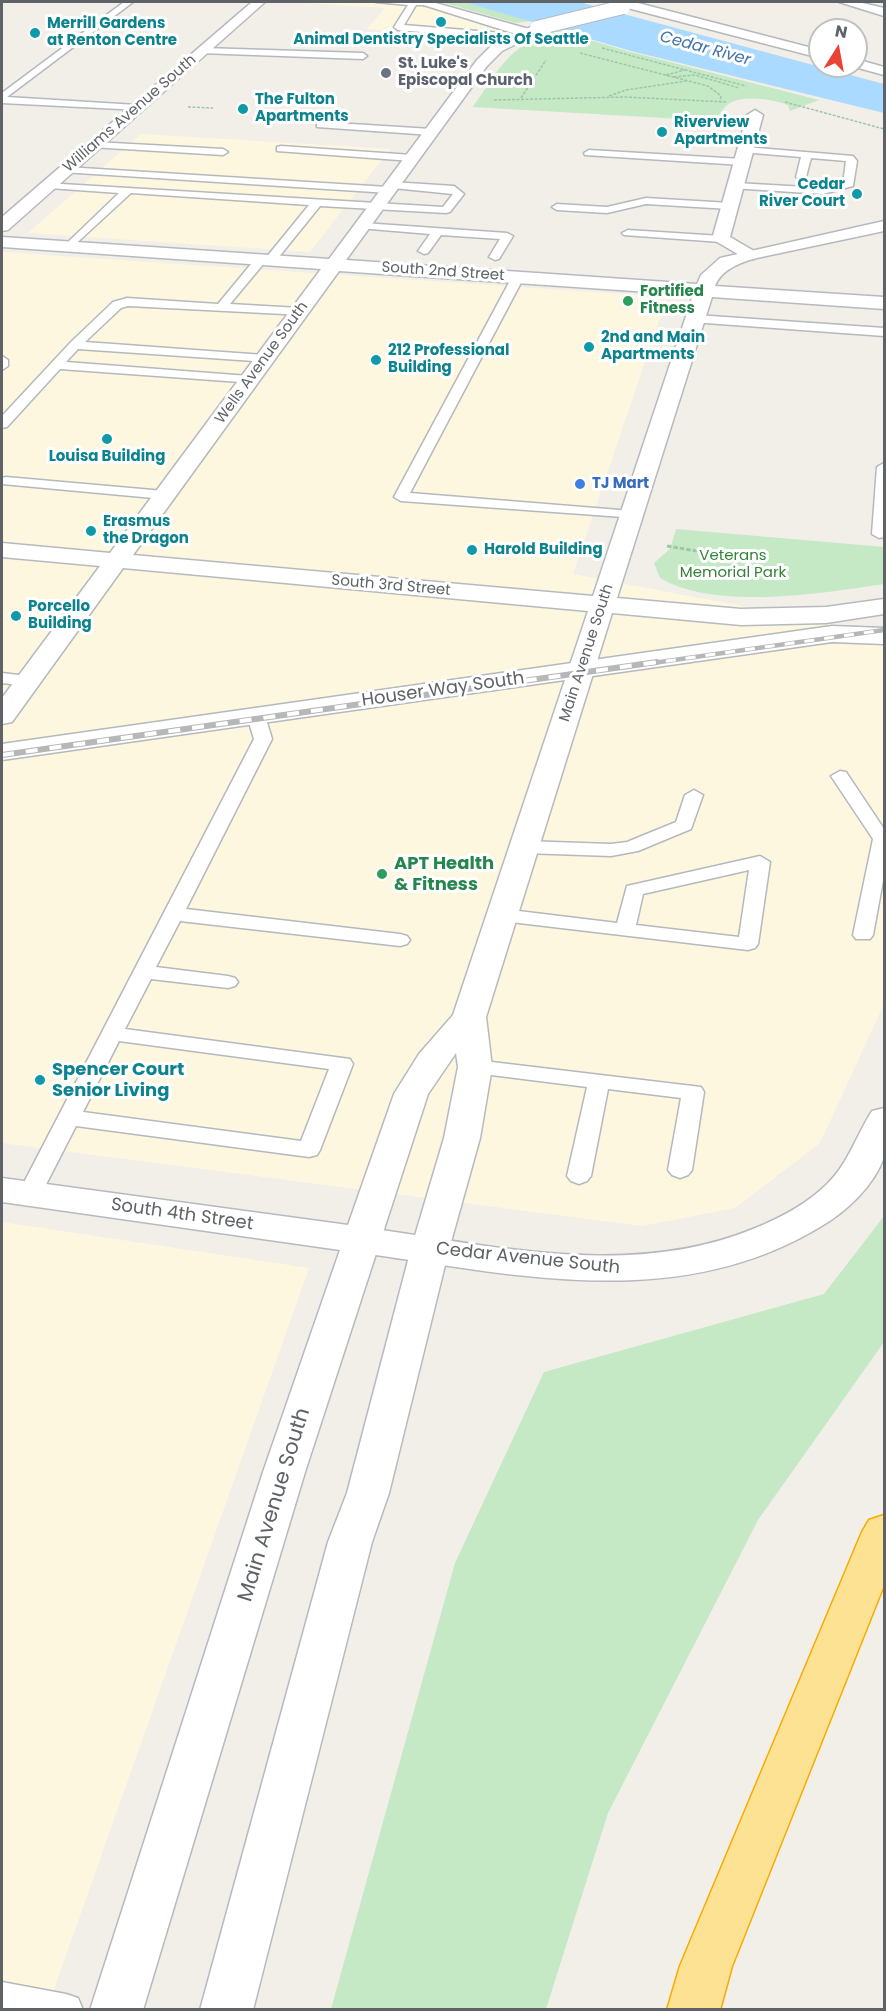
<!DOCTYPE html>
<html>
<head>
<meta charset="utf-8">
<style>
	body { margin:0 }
	#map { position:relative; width:886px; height:2011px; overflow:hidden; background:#f1efe8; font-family:Poppins,sans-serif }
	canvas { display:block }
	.frame { position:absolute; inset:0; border:3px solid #5f6368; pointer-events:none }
	.north { position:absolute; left:808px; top:18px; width:60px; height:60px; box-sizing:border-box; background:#fff; border:2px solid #bfc1c3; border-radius:50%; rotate:11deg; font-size:16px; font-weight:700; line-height:24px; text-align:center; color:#5f6368 }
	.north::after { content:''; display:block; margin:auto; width:21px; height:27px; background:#ea4335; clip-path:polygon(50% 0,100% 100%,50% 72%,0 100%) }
</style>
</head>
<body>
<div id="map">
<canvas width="886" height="2011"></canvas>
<div class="frame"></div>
<div class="north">N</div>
</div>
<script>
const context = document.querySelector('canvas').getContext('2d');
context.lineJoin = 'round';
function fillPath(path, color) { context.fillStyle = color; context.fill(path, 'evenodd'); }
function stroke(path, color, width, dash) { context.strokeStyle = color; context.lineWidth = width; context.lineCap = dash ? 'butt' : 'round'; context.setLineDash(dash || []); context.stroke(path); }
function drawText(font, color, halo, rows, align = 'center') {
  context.font = font + ' Poppins,sans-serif'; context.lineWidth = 6; context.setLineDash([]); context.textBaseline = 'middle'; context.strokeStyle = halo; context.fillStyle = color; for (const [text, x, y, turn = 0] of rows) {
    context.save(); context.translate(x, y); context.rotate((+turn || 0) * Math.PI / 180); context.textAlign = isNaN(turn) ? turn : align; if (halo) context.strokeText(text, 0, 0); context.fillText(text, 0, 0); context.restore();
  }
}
const commercial = new Path2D(`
	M 288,2 L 412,2 L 502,28 L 486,36 L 367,29 L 385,8 Z
	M 141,134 L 390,149 L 310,252 L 28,233 Z
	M 2,252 L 667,297 L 573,574 L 884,633 L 884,1004 L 820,1143 L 735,1208 L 642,1226 L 2,1143 Z
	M 2,1222 L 309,1268 L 47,2009 L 2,2009 Z`);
const green = new Path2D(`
	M 441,2 L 464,2 L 531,21 L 516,23 Z
	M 556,30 L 627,51 L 819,100 L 790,111 L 788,105 C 773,99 741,94 727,105 C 722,109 719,116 716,121 L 473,107 C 502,66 506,48 556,30 Z
	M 676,529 L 884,547 L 884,584 C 823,593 716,611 660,578 L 654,563 L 670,549 Z
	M 884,1216 L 884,1342 L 758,1520 L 608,1813 L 546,2009 L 331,2009 L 455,1563 L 544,1372 L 824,1294 Z`);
const water = new Path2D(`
	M 464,2 L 579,2 L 884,84 L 884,113 L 631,51 Z`);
const pathFar1 = new Path2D(`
	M 602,48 L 746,86
	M 580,53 L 708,86 L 721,96 L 720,102
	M 666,75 L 685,70
	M 674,77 L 695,75 L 739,88
	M 609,96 L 626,90 L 686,81
	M 521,98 L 546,60
	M 494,100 L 625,97 L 726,102
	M 785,102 L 884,129
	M 188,107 L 213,108`);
const path = new Path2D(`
	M 667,546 L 697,551`);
const lane = new Path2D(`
	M 124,2 L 133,2 L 7,97 L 137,105 L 140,106 L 140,110 L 2,103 L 2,93 Z
	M 376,2 L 428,2 L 428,5 L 416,5 L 404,25 L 514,34 L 518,37 L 514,40 L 398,30 L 394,27 L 408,5 Z
	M 203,48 L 363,53 L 367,56 L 363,59 L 200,53 L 199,51 Z
	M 320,122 L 431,129 L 436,132 L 431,135 L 317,127 L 317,123 Z
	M 95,142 L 223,149 L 228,152 L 223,155 L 91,147 L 90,145 Z
	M 281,146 L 412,155 L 417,158 L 412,161 L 277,151 L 277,147 Z
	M 745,147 L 853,156 L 857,161 L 853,186 L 823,194 L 732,188 L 732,184 L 736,183 L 823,188 L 843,184 L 846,161 L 811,158 L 806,177 L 801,180 L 796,177 L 801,157 L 741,152 L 741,148 Z
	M 589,150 L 742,159 L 747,162 L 742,165 L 585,155 L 584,153 Z
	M 66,167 L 388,187 L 388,183 L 392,182 L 454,186 L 464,194 L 450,212 L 446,213 L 320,206 L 274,263 L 265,262 L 230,304 L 299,308 L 303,309 L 303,315 L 128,306 L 121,308 L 85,342 L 264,355 L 270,359 L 269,362 L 78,349 L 66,362 L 249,376 L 254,377 L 254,383 L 60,369 L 7,427 L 2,428 L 2,416 L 71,342 L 113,302 L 127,298 L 218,304 L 256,258 L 265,259 L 309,205 L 131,193 L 69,250 L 63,247 L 65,245 L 119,193 L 49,188 L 45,187 L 45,183 L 443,207 L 453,194 L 393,188 L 393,192 L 389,193 L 62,172 L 61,170 Z
	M 646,198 L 730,203 L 735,206 L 730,209 L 646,204 L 607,213 L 557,210 L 552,207 L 557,204 L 607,207 Z
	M 363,223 L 507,233 L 513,236 L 499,259 L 495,260 L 489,257 L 500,239 L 441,235 L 428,253 L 424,254 L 418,251 L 430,234 L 359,228 L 359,224 Z
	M 628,230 L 721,236 L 727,239 L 721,242 L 624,235 L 622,233 Z
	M 518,273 L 524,277 L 410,493 L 632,511 L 637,512 L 639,515 L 637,518 L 401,501 L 394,497 L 512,277 Z
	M 696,315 L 884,328 L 884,336 L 692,322 L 690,319 Z
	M 2,356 L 8,360 L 8,366 L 2,370 Z
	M 884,463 L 884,537 L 879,538 L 872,534 L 877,467 Z
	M 6,477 L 164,491 L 171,495 L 164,499 L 2,484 L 2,478 Z
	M 2,673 L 27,676 L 35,681 L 27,686 L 2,683 Z
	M 256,711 L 265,716 L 272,739 L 186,909 L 400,934 L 407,936 L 410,940 L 407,944 L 400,946 L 180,921 L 156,967 L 228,976 L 235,978 L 238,982 L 235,986 L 228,988 L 151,979 L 125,1029 L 350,1059 L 353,1064 L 320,1150 L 317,1155 L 309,1157 L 76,1126 L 38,1200 L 30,1202 L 22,1200 L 18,1194 L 254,739 L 247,716 ZM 119,1041 L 329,1069 L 301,1141 L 83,1112 Z
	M 840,771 L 846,772 L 884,829 L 884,875 L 873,935 L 870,939 L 856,939 L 853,935 L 873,839 L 831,776 Z
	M 694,790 L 703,795 L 691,829 L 638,851 L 611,856 L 524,853 L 515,847 L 524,841 L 611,844 L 627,842 L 676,822 L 685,795 Z
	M 760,856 L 770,862 L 758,944 L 755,948 L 748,950 L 502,921 L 495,919 L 492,915 L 495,911 L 502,909 L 617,923 L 627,886 ZM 749,870 L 739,937 L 636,925 L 643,894 Z
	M 475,1060 L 701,1087 L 704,1092 L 692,1170 L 688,1175 L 680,1178 L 672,1175 L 668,1170 L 681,1098 L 608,1089 L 591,1176 L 587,1181 L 579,1184 L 571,1181 L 567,1176 L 587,1087 L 467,1072 L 464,1067 L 467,1062 Z
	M 2,1982 L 66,1994 L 78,1998 L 83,2010 L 2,2010 Z`);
const street = new Path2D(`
	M 414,2 L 432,2 L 529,29 L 531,32 L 524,36 L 519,35 Z
	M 615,2 L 634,2 L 820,50 L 820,58 L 616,5 Z
	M 839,2 L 858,2 L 884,8 L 884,16 Z
	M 856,59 L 884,67 L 884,75 L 851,66 L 856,66 Z
	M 755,110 L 763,115 L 730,237 L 754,251 L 757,255 L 754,259 L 748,260 L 712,239 L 747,115 Z
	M 832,626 L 884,628 L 884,644 L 832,642 L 2,760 L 2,744 Z
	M 884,1108 C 886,1120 886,1145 884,1157 C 874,1186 846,1212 820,1227 C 678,1313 516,1275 362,1253 L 349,1249 L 343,1240 L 349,1231 L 362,1227 C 490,1245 628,1280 753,1229 C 780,1218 806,1205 827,1184 C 848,1164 856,1136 872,1111 Z`);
const secondary = new Path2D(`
	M 252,2 L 265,2 L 8,230 L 2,231 L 2,217 Z
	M 537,24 L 542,25 L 542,31 L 502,51 L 487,66 L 346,260 L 697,284 L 701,275 L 720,258 L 884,221 L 884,231 L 752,259 C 738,264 721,270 715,286 L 884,297 L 884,309 L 712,297 L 617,598 L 741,609 L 826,607 L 884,599 L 884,614 L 826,623 L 741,625 L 612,613 L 486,1017 L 492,1067 L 480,1138 L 449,1249 L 389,1493 L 372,1542 L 253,2010 L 200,2010 L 328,1542 L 347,1493 L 411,1249 L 444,1138 L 458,1067 L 456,1053 L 428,1094 L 305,1472 L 143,2010 L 90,2010 L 263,1472 L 340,1250 L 2,1202 L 2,1178 L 348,1225 L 394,1094 L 419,1054 L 453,1015 L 588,611 L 123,568 L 12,722 L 2,724 L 2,698 L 100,566 L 2,557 L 2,543 L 110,553 L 321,269 L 2,247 L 2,237 L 329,259 L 477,60 L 492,45 ZM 339,271 L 693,295 L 593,596 L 133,555 Z`);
const highway = new Path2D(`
	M 884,1515 L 884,1585 L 732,1966 L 720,2010 L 667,2010 L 680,1966 L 862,1532 L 869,1520 Z`);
const railFar1 = new Path2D(`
	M 646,664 L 884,630`);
const rail = new Path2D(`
	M 2,755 L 657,662`);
const secondaryBridge = new Path2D(`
	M 537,28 L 623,7`);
const markers = [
	[441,22,6,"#0f9aa8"],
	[35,33,6,"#0f9aa8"],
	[386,73,6,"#6b7280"],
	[243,109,6,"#0f9aa8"],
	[662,132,6,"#0f9aa8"],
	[857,194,6,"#0f9aa8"],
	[628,301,6,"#2e9e5b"],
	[589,347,6,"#0f9aa8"],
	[376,360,6,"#0f9aa8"],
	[107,439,6,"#0f9aa8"],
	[580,484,6,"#3f7fe0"],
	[91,531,6,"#0f9aa8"],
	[472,550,6,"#0f9aa8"],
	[16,616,6,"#0f9aa8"],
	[382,874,6,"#2e9e5b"],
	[40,1080,6,"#0f9aa8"]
];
const farCulturenames = [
	["Merrill Gardens",47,24],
	["at Renton Centre",47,41],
	["Animal Dentistry Specialists Of Seattle",441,40,"center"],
	["The Fulton",255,100],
	["Apartments",255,117],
	["Riverview",674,123],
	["Apartments",674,140],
	["Cedar",845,185,"right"],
	["River Court",845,202,"right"],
	["2nd and Main",601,338],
	["Apartments",601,355],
	["212 Professional",388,351],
	["Building",388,368],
	["Louisa Building",107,457,"center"],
	["Erasmus",103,522],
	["the Dragon",103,539],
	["Harold Building",484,550],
	["Porcello",28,607],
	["Building",28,624]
];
const farWorshipnames = [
	["St. Luke's",398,64],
	["Episcopal Church",398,81]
];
const farStreetnames = [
	["Williams Avenue South",130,114,-41],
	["South 2nd Street",443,272,4],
	["Wells Avenue South",262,363,-54],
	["South 3rd Street",391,586,5],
	["Main Avenue South",587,653,-72]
];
const farLeisurenames = [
	["Fortified",640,292],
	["Fitness",640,309]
];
const farShopnames = [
	["TJ Mart",592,484]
];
const farParknames = [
	["Veterans",733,556],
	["Memorial Park",733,573]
];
const farWaternames = [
	["Cedar River",705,49,15]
];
const streetNames = [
	["Houser Way South",443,690,-8],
	["South 4th Street",182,1215,8],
	["Cedar Avenue South",528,1259,6]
];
const leisureNames = [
	["APT Health",394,864],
	["& Fitness",394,885]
];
const cultureNames = [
	["Spencer Court",52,1070],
	["Senior Living",52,1091]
];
const nearStreetnames = [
	["Main Avenue South",275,1505,-73]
];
fillPath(commercial, '#fef7e0');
fillPath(green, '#c5e8c5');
fillPath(water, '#aadaff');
stroke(lane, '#b5b8bc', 3);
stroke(street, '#b5b8bc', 3);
stroke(secondary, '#b6babf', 3);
stroke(highway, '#f9ab00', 3);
stroke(pathFar1, '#9cc7a9', 1.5, [3, 1.5]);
stroke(path, '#9cc7a9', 3, [4.5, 2]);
fillPath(lane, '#fff');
fillPath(street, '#fff');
fillPath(secondary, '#fff');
fillPath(highway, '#fde293');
stroke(railFar1, '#b6b7b8', 4.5);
stroke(rail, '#b6b7b8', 6);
stroke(railFar1, '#fff', 3, [10]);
stroke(rail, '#fff', 4, [12]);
stroke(secondaryBridge, '#b6babf', 16, []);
stroke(secondaryBridge, '#fff', 14);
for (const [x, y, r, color] of markers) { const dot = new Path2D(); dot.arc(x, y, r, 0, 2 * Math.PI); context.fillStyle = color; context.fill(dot); stroke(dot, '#fff', 2); }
drawText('bold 15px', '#0d838f', '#fff', farCulturenames, 'left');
drawText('bold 15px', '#5b616d', '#fff', farWorshipnames, 'left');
drawText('15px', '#5f6368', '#fff', farStreetnames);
drawText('bold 15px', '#27864d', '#fff', farLeisurenames, 'left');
drawText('bold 15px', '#366cbe', '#fff', farShopnames, 'left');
drawText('15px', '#348238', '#fff', farParknames);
drawText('italic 16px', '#4174aa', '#fff', farWaternames);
drawText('18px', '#5f6368', '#fff', streetNames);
drawText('bold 18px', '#27864d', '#fff', leisureNames, 'left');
drawText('bold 18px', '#0d838f', '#fff', cultureNames, 'left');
drawText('21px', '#5f6368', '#fff', nearStreetnames);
</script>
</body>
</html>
